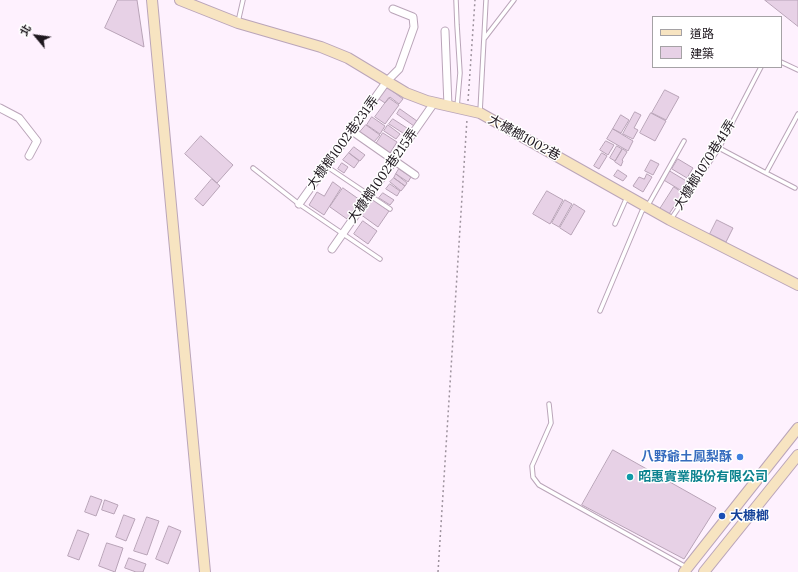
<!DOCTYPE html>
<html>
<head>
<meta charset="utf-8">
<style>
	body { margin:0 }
	#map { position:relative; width:798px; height:572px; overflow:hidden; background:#fef1fe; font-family:Lora,"Noto Sans TC",serif }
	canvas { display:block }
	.legend { position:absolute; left:652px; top:16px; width:130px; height:52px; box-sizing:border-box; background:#fff; border:1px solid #a5a2a5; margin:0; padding:5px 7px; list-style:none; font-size:12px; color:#1e171e }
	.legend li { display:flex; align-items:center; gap:8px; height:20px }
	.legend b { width:20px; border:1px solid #a5a2a5 }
	.north { position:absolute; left:16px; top:16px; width:40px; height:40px; -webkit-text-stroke:3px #fff; paint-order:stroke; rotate:299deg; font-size:11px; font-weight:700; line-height:16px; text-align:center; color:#1e171e }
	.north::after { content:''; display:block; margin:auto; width:14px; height:18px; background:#1e171e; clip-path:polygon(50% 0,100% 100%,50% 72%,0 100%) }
</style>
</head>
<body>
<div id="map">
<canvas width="798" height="572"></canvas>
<ul class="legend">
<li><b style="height:5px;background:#f7e4c1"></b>道路</li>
<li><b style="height:11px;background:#e7d1e6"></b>建築</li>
</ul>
<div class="north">北</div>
</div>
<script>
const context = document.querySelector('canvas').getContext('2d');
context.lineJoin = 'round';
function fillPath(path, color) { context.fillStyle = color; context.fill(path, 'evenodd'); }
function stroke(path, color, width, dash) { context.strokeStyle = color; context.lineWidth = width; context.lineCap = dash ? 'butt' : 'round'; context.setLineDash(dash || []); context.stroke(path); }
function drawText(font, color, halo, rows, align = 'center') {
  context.font = font + ' Lora,"Noto Sans TC",serif'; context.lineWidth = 3; context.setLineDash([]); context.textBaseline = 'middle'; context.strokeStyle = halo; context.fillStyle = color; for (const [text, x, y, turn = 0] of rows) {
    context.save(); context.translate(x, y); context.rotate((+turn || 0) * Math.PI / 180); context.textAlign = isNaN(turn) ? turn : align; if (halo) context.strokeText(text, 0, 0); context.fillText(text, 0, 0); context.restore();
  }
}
const building = new Path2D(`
	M 118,0 L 137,0 L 144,47 L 105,28 Z
	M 765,0 L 798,0 L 798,26 Z
	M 387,87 L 403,99 L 399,104 L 390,97 L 385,103 L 379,99 Z
	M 665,90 L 679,97 L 666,120 L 652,113 Z
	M 389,98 L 399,105 L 385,124 L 375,117 Z
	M 400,109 L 417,121 L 414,126 L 397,114 Z
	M 635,112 L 641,115 L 634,128 L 638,130 L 633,139 L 623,134 Z
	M 651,113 L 666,121 L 655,141 L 640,133 Z
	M 621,115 L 629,120 L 621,133 L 613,129 Z
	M 372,117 L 385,126 L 380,134 L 367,125 Z
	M 393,119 L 410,130 L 406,135 L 389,124 Z
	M 366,125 L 380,135 L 374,142 L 360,132 Z
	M 388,125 L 400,134 L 396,139 L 384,131 Z
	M 613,129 L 633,141 L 628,151 L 607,139 Z
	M 383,133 L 397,142 L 390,153 L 376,144 Z
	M 201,136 L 233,165 L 217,183 L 185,154 Z
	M 606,141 L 614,145 L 608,155 L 600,150 Z
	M 617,146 L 622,149 L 615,161 L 610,158 Z
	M 354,147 L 365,155 L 360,161 L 349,153 Z
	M 623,149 L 627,152 L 622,160 L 623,161 L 621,166 L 615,162 Z
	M 349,153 L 359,161 L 354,168 L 343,160 Z
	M 602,153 L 607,156 L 599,169 L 594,166 Z
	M 678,159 L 693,168 L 687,178 L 672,169 Z
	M 651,160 L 659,164 L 653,175 L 645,171 Z
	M 342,163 L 348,167 L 344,173 L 338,169 Z
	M 399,169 L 411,177 L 408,182 L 396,174 Z
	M 618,170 L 627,176 L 623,181 L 614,176 Z
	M 668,170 L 688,182 L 682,191 L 662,179 Z
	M 396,174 L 407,183 L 405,186 L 394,178 Z
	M 647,174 L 652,177 L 643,192 L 633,186 L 639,177 L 644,179 Z
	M 394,178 L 405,186 L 401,191 L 390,182 Z
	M 212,179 L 220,186 L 203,206 L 195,199 Z
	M 333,182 L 341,188 L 324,215 L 309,205 L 317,192 L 324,196 Z
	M 390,184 L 400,191 L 397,196 L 386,189 Z
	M 674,187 L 683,193 L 669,214 L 660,209 Z
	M 343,188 L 360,200 L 347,219 L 330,207 Z
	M 547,191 L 563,200 L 550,224 L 533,214 Z
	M 383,193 L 394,200 L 390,205 L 379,198 Z
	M 372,199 L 389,211 L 378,227 L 360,214 Z
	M 565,200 L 572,204 L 559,227 L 552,223 Z
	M 574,204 L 585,211 L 571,235 L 560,228 Z
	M 717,220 L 733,228 L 726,242 L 710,234 Z
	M 363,221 L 377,231 L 368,244 L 354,234 Z
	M 613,450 L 716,508 L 684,559 L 582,505 Z
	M 91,496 L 102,500 L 96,516 L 85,512 Z
	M 105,500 L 118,505 L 114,514 L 102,510 Z
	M 124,515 L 135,519 L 126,541 L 116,537 Z
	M 147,517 L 159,521 L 147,555 L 134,551 Z
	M 169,526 L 181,531 L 168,564 L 156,559 Z
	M 78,530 L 89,534 L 79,560 L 68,556 Z
	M 107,543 L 123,548 L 115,572 L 99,566 Z
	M 129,558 L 146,564 L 143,572 L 136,572 L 125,568 Z`);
const path = new Path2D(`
	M 468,101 L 475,0
	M 438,572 L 467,119`);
const lane = new Path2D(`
	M 456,0 L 457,25 L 460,73 L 457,107
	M 238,22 L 243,0
	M 484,39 L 514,0
	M 781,62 L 798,70
	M 480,112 L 486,0
	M 719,148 L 766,173 L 798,114
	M 326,166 L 390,209
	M 253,168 L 299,204 L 380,259
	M 766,173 L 795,188
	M 671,219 L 719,148 L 761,67
	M 615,224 L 627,197
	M 600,311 L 642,211 L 647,207 L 684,141
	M 549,404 L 551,423 L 532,466 L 533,477 L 539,485 L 686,567`);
const street = new Path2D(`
	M 445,31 L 448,106
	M 0,108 L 19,118 L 37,141 L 29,156
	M 352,131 L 415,175
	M 299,204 L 387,81 L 399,69 L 414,27 L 413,17 L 393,9
	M 332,249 L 434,103`);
const secondary = new Path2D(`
	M 152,0 L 205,572
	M 180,0 L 238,23 L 321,47 L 348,58 L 406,93 L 427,101 L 480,113 L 670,220 L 798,285
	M 684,572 L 798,428
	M 704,572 L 798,455`);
const markers = [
	[740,457,4,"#3f7fe0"],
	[630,477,4,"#0f9aa8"],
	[722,516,4,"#1a4fb4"]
];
const streetNames = [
	["大槺榔1002巷",524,138,29],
	["大槺榔1002巷231弄",343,143,-54],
	["大槺榔1070巷41弄",705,165,-58],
	["大槺榔1002巷215弄",383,176,-55]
];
const shopNames = [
	["八野爺土鳳梨酥",732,457]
];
const cultureNames = [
	["昭惠實業股份有限公司",638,477]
];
const transitNames = [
	["大槺榔",730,516]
];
fillPath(building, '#e7d1e6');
stroke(building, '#b8a3b7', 1);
stroke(lane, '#baa5b9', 5.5);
stroke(street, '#baa5b9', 9);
stroke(secondary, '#baa5b9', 12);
stroke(path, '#9d929d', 1.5, [2, 3]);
stroke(lane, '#fff', 3.5);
stroke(street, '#fff', 7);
stroke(secondary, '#f7e4c1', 10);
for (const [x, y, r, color] of markers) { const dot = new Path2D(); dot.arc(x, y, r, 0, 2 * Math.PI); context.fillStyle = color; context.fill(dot); stroke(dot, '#fff', 1.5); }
drawText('13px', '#1e171e', '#fff', streetNames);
drawText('bold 13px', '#366cbe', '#fff', shopNames, 'right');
drawText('bold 13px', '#0d838f', '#fff', cultureNames, 'left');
drawText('bold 13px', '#164399', '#fff', transitNames, 'left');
</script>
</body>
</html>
